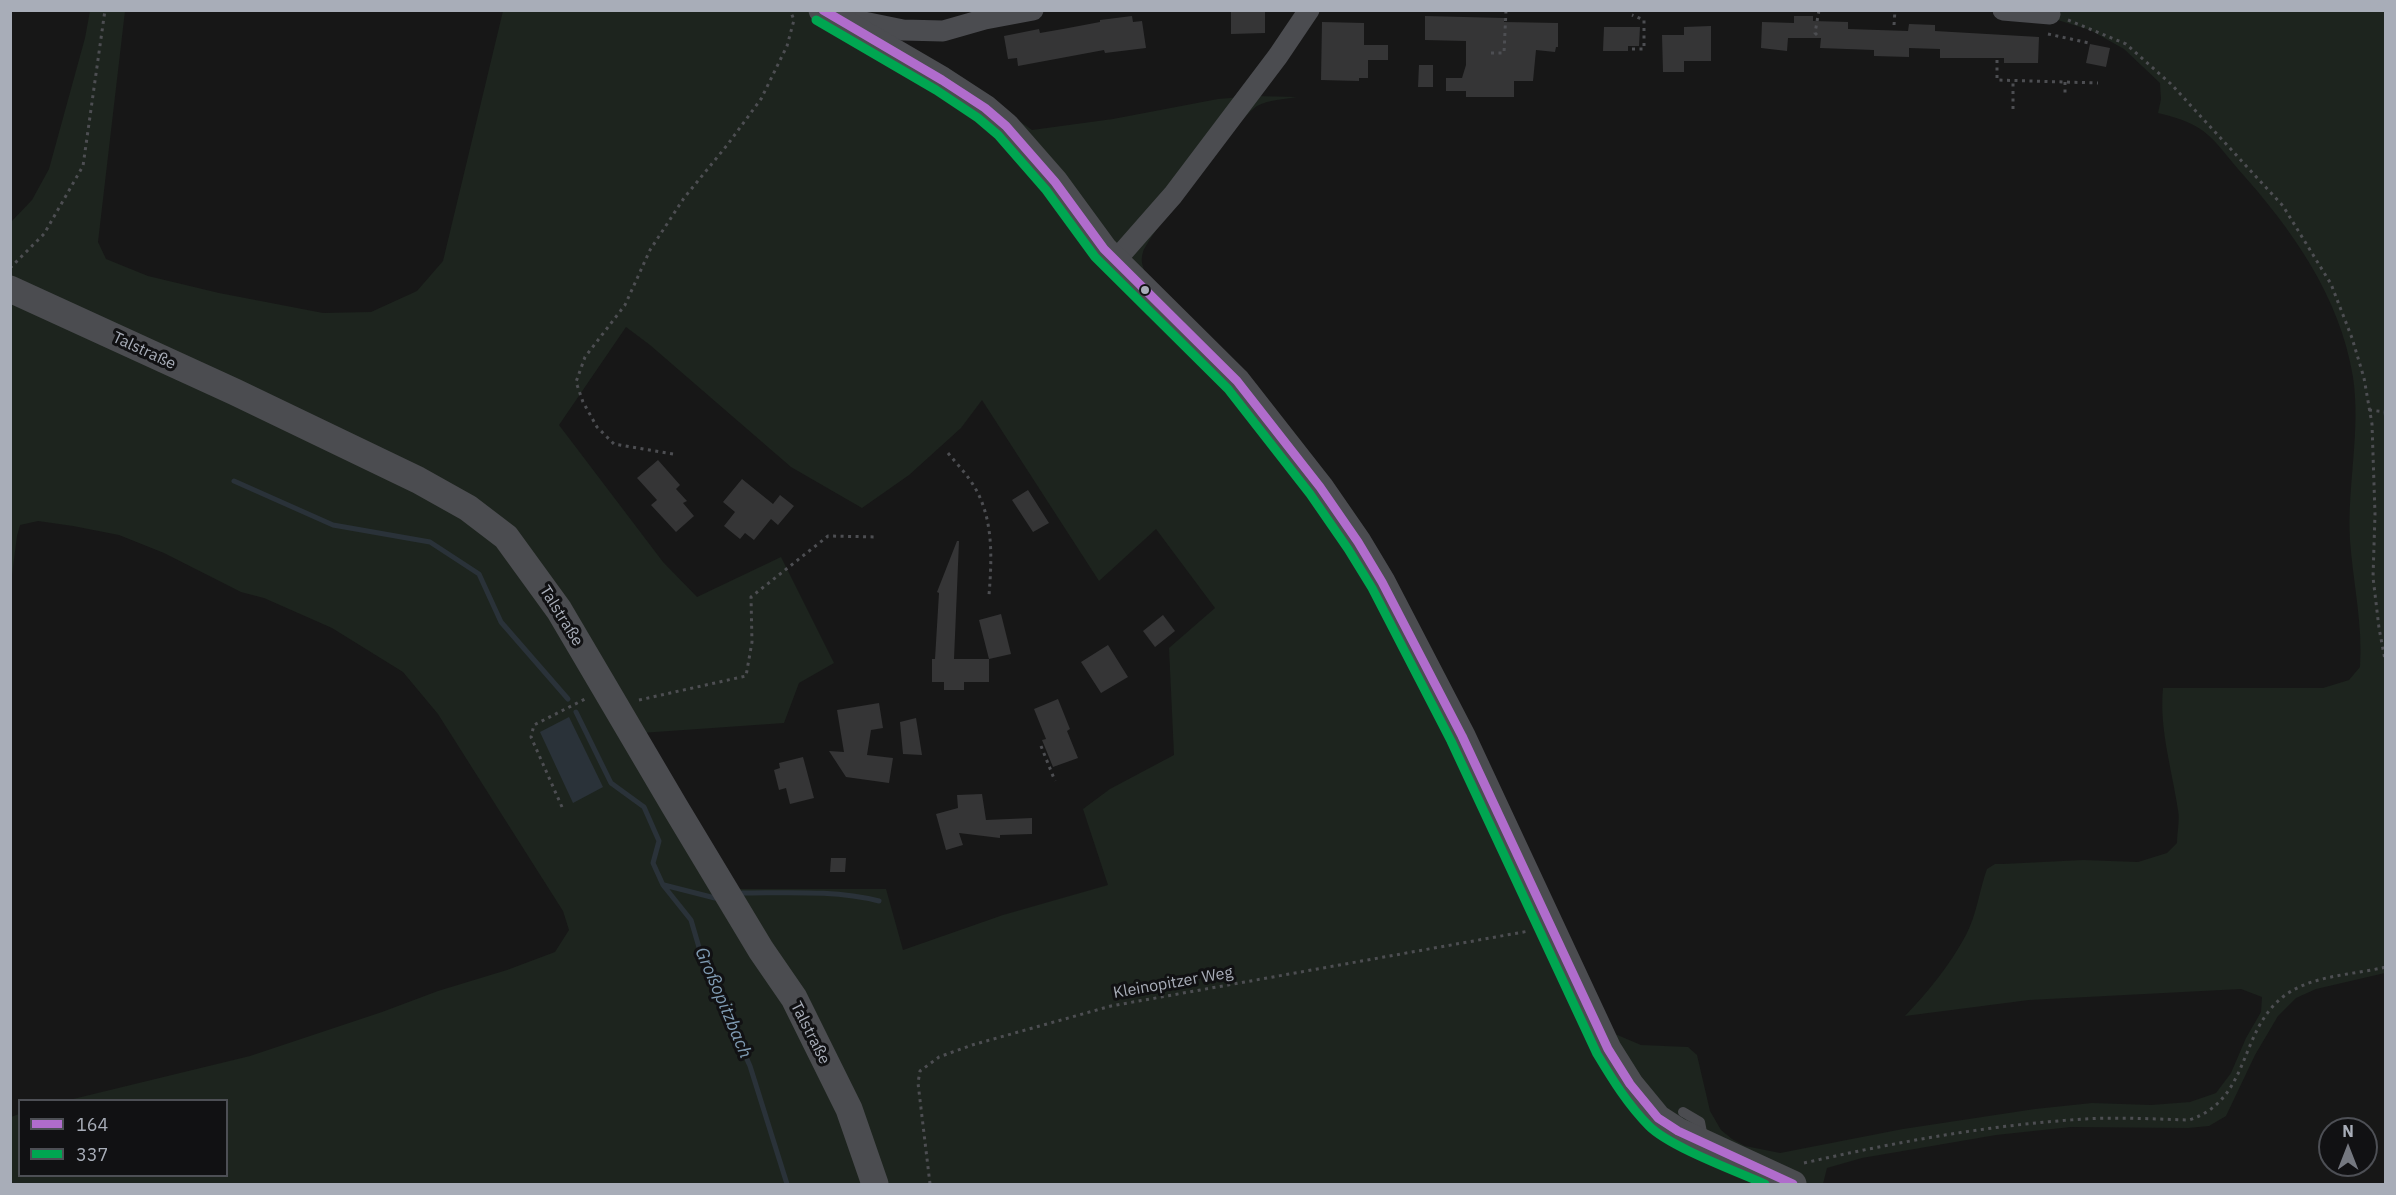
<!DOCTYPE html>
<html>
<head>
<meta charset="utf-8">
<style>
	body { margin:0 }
	#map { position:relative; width:2396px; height:1195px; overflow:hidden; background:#171717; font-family:"IBM Plex Sans",sans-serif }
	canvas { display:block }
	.frame { position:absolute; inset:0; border:12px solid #a8adb8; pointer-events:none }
	.legend { position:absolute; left:18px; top:1099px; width:210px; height:78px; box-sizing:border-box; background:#111113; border:2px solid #4d4f55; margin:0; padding:8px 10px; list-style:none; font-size:18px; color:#a8adb8 }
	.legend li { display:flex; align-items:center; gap:12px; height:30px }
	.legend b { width:30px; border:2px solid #4d4f55 }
	.north { position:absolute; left:2318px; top:1117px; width:60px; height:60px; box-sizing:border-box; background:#111113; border:2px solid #4d4f55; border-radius:50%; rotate:0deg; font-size:16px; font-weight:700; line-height:24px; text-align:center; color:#a8adb8 }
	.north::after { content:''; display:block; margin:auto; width:21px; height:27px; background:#757880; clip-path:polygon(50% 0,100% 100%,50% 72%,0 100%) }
</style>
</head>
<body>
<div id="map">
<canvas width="2396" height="1195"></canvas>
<div class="frame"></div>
<ul class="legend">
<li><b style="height:8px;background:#b06ccc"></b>164</li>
<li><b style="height:8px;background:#00a651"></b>337</li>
</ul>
<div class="north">N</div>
</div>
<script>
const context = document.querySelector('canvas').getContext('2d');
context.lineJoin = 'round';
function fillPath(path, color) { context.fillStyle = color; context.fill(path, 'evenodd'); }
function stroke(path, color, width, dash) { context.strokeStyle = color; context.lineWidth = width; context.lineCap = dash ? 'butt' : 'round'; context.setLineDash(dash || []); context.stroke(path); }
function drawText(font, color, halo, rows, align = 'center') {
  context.font = font + ' "IBM Plex Sans",sans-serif'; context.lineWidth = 6; context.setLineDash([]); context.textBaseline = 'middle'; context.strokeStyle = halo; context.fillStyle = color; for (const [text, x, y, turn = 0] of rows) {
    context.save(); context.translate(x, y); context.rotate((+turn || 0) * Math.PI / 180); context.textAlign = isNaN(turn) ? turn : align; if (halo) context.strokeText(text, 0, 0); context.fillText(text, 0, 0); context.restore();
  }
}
const green = new Path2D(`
	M 90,11 L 125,11 L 98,242 L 106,259 L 148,276 L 219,293 L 323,313 L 371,312 L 417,291 L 443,261 L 503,11 L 842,11 L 955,76 L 1032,130 L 1113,119 L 1218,99 L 1254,96 L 1297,97 C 1285,99 1268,100 1257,106 C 1241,115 1149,235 1143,252 C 1140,261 1143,267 1146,275 L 1241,371 L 1349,505 L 1385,566 L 1615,1034 L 1641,1045 L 1688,1047 L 1697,1055 L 1710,1111 L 1721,1130 L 1732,1139 L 1745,1146 L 1780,1153 L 1903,1129 L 2035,1109 L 2092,1103 L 2151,1105 L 2190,1102 L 2216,1093 L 2231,1073 L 2246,1038 L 2261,1012 L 2262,997 L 2241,989 L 2029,1000 L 1905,1016 C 1928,992 1950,965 1966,935 C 1977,914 1979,891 1987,869 L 1995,864 L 2003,864 L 2083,860 L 2138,862 L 2167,853 L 2177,843 C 2177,832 2180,820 2178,810 C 2172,769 2159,729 2163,688 L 2323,688 L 2349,680 L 2360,667 C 2363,624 2353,583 2350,540 C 2347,485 2361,432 2353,377 C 2340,296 2291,228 2238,169 C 2226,155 2212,135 2197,127 C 2185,120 2171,116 2158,113 L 2161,99 L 2160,83 L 2124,49 L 2090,30 L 2051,18 L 2052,11 L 2385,11 L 2385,973 L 2316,989 L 2296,998 L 2278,1016 L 2255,1055 L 2226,1116 L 2209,1126 L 2188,1128 L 2071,1127 L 1996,1135 L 1862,1158 L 1827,1168 L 1823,1184 L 11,1184 L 11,1117 L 19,1114 L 20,1176 L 226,1176 L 226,1100 L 69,1100 L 250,1056 L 382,1012 L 438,991 L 507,970 L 555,952 L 569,930 L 563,911 L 438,714 L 403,672 L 332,628 L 264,598 L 241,592 L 164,553 L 119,535 L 73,526 L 38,521 L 20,525 L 17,536 L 11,583 L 11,222 L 32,200 L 49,169 L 85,38 ZM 626,327 L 650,345 L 791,467 L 862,508 L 909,475 L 961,428 L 982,400 L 1099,581 L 1156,529 L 1215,608 L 1169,648 L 1174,755 L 1110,789 L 1083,809 L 1108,885 L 1003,915 L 903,950 L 886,889 L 735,889 L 641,733 L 784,723 L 799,683 L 834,663 L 781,557 L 697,597 L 663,562 L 559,425 Z`);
const water = new Path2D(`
	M 569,717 L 603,787 L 573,803 L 540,732 Z`);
const stream = new Path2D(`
	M 2386,411 L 2386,414
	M 234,481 L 333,525 L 430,542 L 479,574 L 501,622 L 568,699
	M 576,712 L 611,783 L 644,807 L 659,841 L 653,863 L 663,885 L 691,920 L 703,961 L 750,1066 L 787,1184
	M 664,885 L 715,898
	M 742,893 C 788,893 835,890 879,901`);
const building = new Path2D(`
	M 1231,10 L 1265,10 L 1265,33 L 1231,34 Z
	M 1132,16 L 1133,22 L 1142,21 L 1146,48 L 1105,53 L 1104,50 L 1018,66 L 1017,58 L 1008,59 L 1004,36 L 1039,29 L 1040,33 L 1063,29 L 1100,22 L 1100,20 Z
	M 1425,16 L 1504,18 L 1504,22 L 1558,23 L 1558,47 L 1556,47 L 1555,52 L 1536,50 L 1533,81 L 1514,81 L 1514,97 L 1466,97 L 1466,91 L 1446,91 L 1446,78 L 1462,78 L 1466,65 L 1466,41 L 1425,40 Z
	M 1794,16 L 1813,16 L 1813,21 L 1848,22 L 1848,29 L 1908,31 L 1909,24 L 1935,25 L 1935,31 L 2039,37 L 2038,63 L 2004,63 L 2004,58 L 1940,58 L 1940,49 L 1909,48 L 1909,57 L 1874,56 L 1874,50 L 1820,48 L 1821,38 L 1788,38 L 1787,51 L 1761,48 L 1762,22 L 1794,23 Z
	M 1322,22 L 1364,23 L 1364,45 L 1388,45 L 1388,60 L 1368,60 L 1368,78 L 1359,78 L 1359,81 L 1321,80 Z
	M 1711,26 L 1711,61 L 1684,61 L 1684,72 L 1663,72 L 1662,35 L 1684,35 L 1684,27 Z
	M 1604,27 L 1640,27 L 1639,46 L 1628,46 L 1628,51 L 1603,51 Z
	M 2090,44 L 2110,48 L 2106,67 L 2086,63 Z
	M 1419,65 L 1433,65 L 1433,87 L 1418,87 Z
	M 658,460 L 680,485 L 676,489 L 687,501 L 683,503 L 694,516 L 676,532 L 651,505 L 657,500 L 637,478 Z
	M 742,479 L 773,504 L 780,495 L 794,506 L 778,525 L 771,519 L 754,540 L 745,533 L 740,539 L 724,526 L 735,512 L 723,502 Z
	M 1028,490 L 1049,523 L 1033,532 L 1012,500 Z
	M 957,541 L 959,541 L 954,659 L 989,659 L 989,682 L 964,682 L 964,690 L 944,690 L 944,682 L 932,682 L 932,659 L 935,659 L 939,593 L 937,592 Z
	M 1001,614 L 1011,654 L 989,659 L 979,620 Z
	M 1163,615 L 1175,631 L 1155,647 L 1143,631 Z
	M 1108,645 L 1128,677 L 1101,693 L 1081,662 Z
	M 1058,699 L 1070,729 L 1067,731 L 1078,758 L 1053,767 L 1042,740 L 1046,739 L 1034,709 Z
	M 879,703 L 883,728 L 871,730 L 867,755 L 893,758 L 889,783 L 846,777 L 829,751 L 844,752 L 837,710 Z
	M 916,718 L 922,755 L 903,754 L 900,722 Z
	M 803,757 L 814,798 L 790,804 L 786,788 L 779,790 L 774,770 L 780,768 L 779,763 Z
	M 982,794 L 986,820 L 1032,818 L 1032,834 L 1000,835 L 1000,838 L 959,833 L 963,845 L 946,850 L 936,814 L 958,808 L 957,795 Z
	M 831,858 L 846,858 L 845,872 L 830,872 Z`);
const path = new Path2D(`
	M 2068,20 L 2126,44 L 2171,84 L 2283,206 L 2331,284 L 2352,338 L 2364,378 L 2372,424 L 2375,514 L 2373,577 L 2379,628 L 2386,665
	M 1894,25 L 1895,10
	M 2048,34 L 2089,43
	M 1817,35 L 1815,33 L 1819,10
	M 1632,49 L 1644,49 L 1644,20 L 1632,15
	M 1491,53 L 1504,53 L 1506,10
	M 1997,60 L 1997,80 L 2098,83
	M 2065,82 L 2065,95
	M 2013,109 L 2013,81
	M 10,268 L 44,234 L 83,166 L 105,10
	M 2369,410 L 2386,412
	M 948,453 C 956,463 965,472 972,483 C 994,516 992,558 989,595
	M 673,454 L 614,444 L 597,427 L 583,402 L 576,382 L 585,357 L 625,305 L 650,250 L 684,198 L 728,144 L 761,99 L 787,46 L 794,20 L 790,10
	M 639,700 L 746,676 L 752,642 L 751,597 L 828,536 L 878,537
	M 1041,746 L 1055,781
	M 562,807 L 531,737 L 534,725 L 585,699
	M 1804,1163 C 1896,1142 1989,1125 2084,1119 C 2118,1117 2154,1119 2189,1120 C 2251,1100 2238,1031 2284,996 C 2312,975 2352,975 2386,967
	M 930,1184 L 918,1083 L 920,1071 L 939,1057 L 972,1045 L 1111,1006 L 1529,931`);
const service = new Path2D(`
	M 1683,1112 L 1700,1122 L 1703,1138`);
const minor = new Path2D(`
	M 2003,10 L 2050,14
	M 851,26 L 854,20 L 903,30 L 943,31 L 985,19 L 1033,10
	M 1115,261 L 1173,195 L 1278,56 L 1309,10`);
const tertiary = new Path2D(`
	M 822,10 L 942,80 L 985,108 L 1006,126 L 1055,182 L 1104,249 L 1237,381 L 1320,487 L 1358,542 L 1382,582 L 1462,736 L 1608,1049 L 1630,1084 L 1658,1118 L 1678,1131 L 1793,1184
	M 10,289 L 235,392 L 418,480 L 468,508 L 506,537 L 559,610 L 675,807 L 761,950 L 794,998 L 849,1109 L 875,1184`);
const bus1 = new Path2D(`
	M 823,10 L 942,80 L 985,108 L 1006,126 L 1055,182 L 1104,249 L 1237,381 L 1320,487 L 1358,542 L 1382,582 L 1462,736 L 1608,1049 L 1630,1084 L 1658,1118 L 1678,1131 L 1793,1184`);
const bus2 = new Path2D(`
	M 816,20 L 936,90 L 978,118 L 998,135 L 1046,190 L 1095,257 L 1228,389 L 1310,494 L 1348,549 L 1372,588 L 1451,741 L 1597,1054 C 1612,1079 1628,1105 1649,1126 C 1670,1147 1736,1171 1765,1184`);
const markers = [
	[1145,290,5,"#a8adb8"]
];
const streetNames = [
	["Talstraße",144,351,25],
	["Talstraße",561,616,58],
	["Kleinopitzer Weg",1173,983,-10],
	["Talstraße",810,1033,63]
];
const waterNames = [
	["Großopitzbach",723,1003,67]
];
fillPath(green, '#1d241e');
fillPath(water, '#2a3239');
stroke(stream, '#2a3239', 5);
fillPath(building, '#353536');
stroke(path, '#4d4e52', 3, [3, 4.5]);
stroke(service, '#4b4c50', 10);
stroke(minor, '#4b4c50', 21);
stroke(tertiary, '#4b4c50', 27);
stroke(bus1, '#b06ccc', 9);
stroke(bus2, '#00a651', 9);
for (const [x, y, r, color] of markers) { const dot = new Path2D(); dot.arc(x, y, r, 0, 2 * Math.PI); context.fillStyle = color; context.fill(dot); stroke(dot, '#111113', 2); }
drawText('16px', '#a8adb8', '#111113', streetNames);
drawText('italic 18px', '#7f9bb3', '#111113', waterNames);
</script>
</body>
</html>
